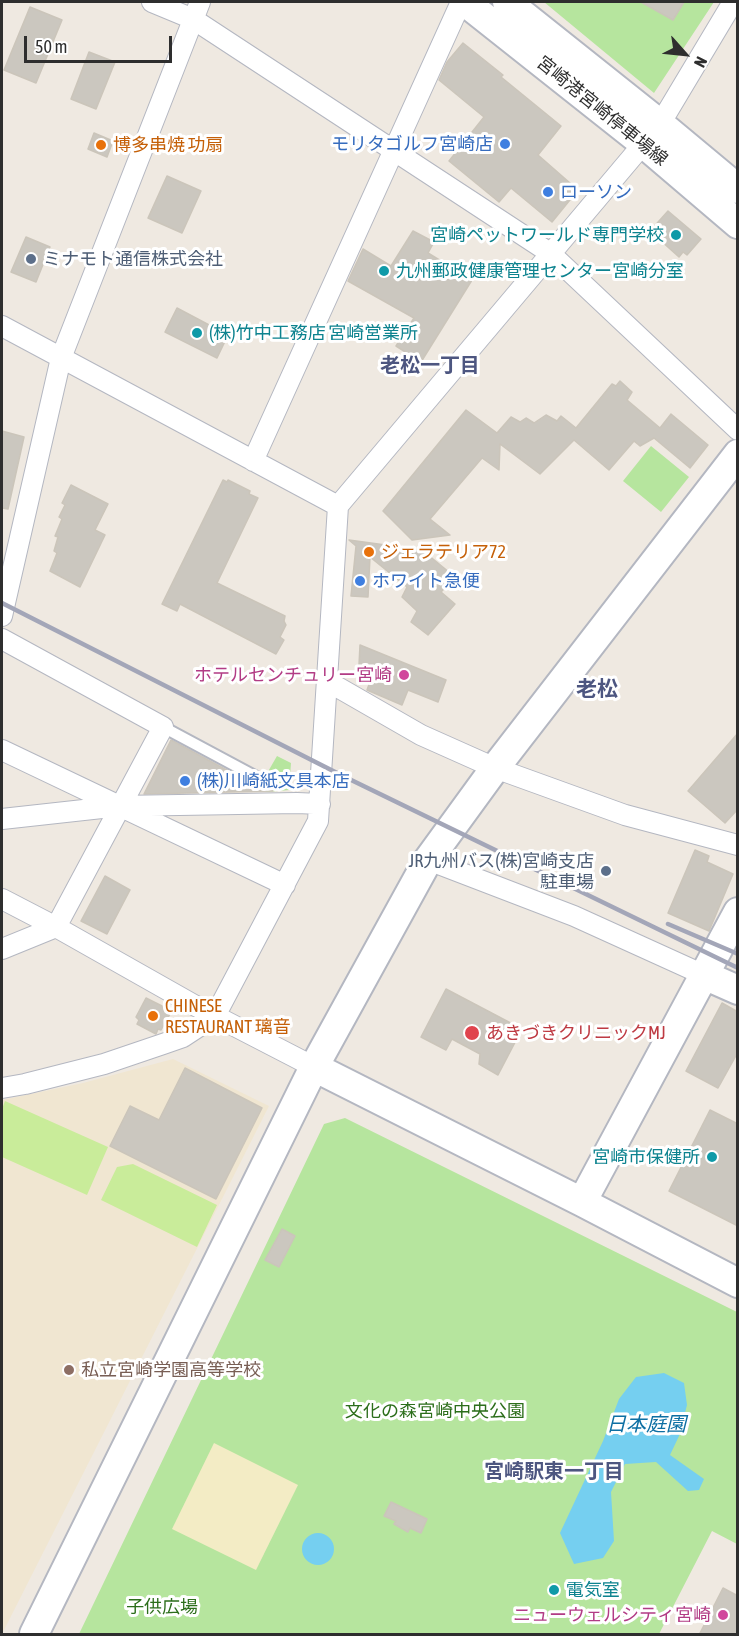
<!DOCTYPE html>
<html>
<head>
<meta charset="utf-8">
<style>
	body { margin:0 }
	#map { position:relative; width:739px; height:1636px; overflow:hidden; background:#efe9e1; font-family:"Asap Condensed",sans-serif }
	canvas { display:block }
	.frame { position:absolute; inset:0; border:3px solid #2e2e2e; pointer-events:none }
	.north { position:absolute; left:655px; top:24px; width:60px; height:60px; -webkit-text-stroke:4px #fff; paint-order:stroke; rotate:117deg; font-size:16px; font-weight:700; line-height:24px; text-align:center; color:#2e2e2e }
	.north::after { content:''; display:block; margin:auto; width:21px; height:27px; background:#2e2e2e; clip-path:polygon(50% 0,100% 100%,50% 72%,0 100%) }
	.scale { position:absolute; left:24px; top:36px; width:148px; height:27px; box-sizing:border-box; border:3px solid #2e2e2e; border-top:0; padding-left:8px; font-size:18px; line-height:21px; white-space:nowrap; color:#2e2e2e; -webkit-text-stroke:4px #fff; paint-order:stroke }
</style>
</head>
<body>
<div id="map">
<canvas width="739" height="1636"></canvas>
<div class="frame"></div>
<div class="north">N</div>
<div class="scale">50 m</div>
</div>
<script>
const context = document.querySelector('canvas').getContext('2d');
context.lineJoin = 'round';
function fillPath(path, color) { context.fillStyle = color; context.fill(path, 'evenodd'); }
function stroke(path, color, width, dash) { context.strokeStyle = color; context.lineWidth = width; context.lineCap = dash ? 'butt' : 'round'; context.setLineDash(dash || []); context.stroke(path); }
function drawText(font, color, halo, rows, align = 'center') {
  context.font = font + ' "Asap Condensed","Noto Sans JP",sans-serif'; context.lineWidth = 6; context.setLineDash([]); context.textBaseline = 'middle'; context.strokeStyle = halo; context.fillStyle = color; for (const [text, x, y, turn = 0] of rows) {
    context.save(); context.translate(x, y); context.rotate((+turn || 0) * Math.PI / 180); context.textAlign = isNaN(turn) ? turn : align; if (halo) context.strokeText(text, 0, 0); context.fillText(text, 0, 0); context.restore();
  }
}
const education = new Path2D(`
	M 173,1059 L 269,1106 L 2,1634 L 2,1100 L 83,1083 Z`);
const green = new Path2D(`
	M 544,2 L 714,2 L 654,93 Z
	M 651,446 L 689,477 L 661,512 L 623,481 Z
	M 277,756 L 291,763 L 289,790 L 266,792 L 273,778 L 266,775 Z
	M 345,1118 L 737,1312 L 737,1544 L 712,1531 L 659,1634 L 79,1634 L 324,1124 Z`);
const sand = new Path2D(`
	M 214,1443 L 298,1485 L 256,1570 L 172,1529 Z`);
const pitch = new Path2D(`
	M 5,1101 L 108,1147 L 87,1195 L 2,1157 L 2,1109 Z
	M 133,1164 L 217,1205 L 197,1247 L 101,1200 L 117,1167 Z`);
const water = new Path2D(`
	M 664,1373 L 684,1383 L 687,1405 L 679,1436 L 670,1455 L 704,1479 L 699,1490 L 688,1491 L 656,1462 L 625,1464 L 611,1492 L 614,1541 L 603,1558 L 574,1564 L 560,1533 L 603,1441 L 619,1399 L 636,1377 Z
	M302 1549a16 16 0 1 1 32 0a16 16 0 1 1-32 0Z`);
const building = new Path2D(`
	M 641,2 L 684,2 L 673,20 Z
	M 30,7 L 62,20 L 36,83 L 4,70 Z
	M 463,43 L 503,75 L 501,77 L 561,126 L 538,155 L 578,190 L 552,222 L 511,188 L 499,202 L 449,161 L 484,117 L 439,80 L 447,62 Z
	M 89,52 L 115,62 L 96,109 L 71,99 Z
	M 94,133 L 113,141 L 107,157 L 88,149 Z
	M 167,176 L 201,191 L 182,233 L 148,218 Z
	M 668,211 L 701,239 L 687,255 L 683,252 L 679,257 L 650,231 Z
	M 413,231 L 434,242 L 428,253 L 472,280 L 421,362 L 396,346 L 414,318 L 348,281 L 363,249 L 391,266 Z
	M 26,237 L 50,247 L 36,282 L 11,272 Z
	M 177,308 L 228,335 L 217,358 L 165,332 Z
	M 620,381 L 632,392 L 627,400 L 660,428 L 671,414 L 708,445 L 690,468 L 654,438 L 640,446 L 634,441 L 609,470 L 574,440 L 540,474 L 500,444 L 499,470 L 482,458 L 430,519 L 450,535 L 412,540 L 383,511 L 466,410 L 497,433 L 511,417 L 520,422 L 526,418 L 534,423 L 546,415 L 557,421 L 561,416 L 576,428 L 612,384 L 616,386 Z
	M 2,431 L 24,437 L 8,509 L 2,508 Z
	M 223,480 L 227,482 L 228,480 L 250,491 L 249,494 L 258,498 L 217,583 L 285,616 L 284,621 L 286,625 L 280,637 L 284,640 L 276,654 L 180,604 L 177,611 L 162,604 Z
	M 71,485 L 108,504 L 95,530 L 105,535 L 80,587 L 50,571 L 57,553 L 54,551 L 58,537 L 55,536 L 62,519 L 59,517 L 65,505 L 62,503 Z
	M 349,540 L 422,550 L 455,577 L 441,592 L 455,604 L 428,635 L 411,622 L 417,611 L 402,597 L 407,587 L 370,557 L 368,597 L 351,596 L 356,546 Z
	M 360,645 L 446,680 L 438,702 L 408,690 L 402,705 L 367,690 L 374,671 L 359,665 Z
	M 738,733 L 738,809 L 725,823 L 688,791 Z
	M 171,740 L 258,787 L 264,787 L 273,791 L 144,794 Z
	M 695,850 L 709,856 L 707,862 L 733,874 L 709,931 L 668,913 Z
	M 105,876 L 130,890 L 107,934 L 81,921 Z
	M 446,989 L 522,1029 L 498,1075 L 479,1064 L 480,1054 L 452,1039 L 446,1050 L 421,1037 Z
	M 146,998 L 166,1008 L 164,1011 L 170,1014 L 161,1030 L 158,1029 L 156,1034 L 137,1024 L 139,1020 L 136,1017 Z
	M 722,1003 L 738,1012 L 738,1052 L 718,1088 L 686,1071 Z
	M 185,1068 L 262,1108 L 216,1199 L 110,1146 L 130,1106 L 159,1120 Z
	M 710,1110 L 738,1124 L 738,1226 L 669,1191 Z
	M 282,1229 L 295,1236 L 279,1267 L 265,1260 Z
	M 391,1502 L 427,1519 L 421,1533 L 410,1528 L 408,1532 L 394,1524 L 396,1521 L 384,1516 Z
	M 723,1588 L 738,1596 L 738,1635 L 699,1635 Z`);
const lane = new Path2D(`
	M 163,727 L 262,780`);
const street = new Path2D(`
	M 152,2 L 193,19 L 550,253 L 738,430
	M 2,326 L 338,506
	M 253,461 L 461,2
	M 2,616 L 61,358 L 200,2
	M 2,639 L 163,727 L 56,927 L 2,949
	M 327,681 L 421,735 L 495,768 L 625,815 L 738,845
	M 2,750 L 285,885
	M 2,819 L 120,806 L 297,803 L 320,804
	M 428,860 L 574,916 L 704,975
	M 2,899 L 56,927 L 194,1005 L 314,1067
	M 2,1088 L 25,1084 L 104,1064 L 163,1044 L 183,1037 L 215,1016 L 318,821 L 338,506 L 660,124 L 733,2`);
const secondary = new Path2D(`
	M 465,2 L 643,143 L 738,224
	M 507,2 L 660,124 L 738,189
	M 704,975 L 738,990
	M 314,1067 L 582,1202 L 738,1283
	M 582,1202 L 738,912
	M 34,1634 L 314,1067 L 428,860 L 495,768 L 738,454`);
const rail = new Path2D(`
	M 2,603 L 345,777 L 738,968
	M 668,924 L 738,954`);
const markers = [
	[505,144,6,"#3f7fe0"],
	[101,145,6,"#e8710a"],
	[548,192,6,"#3f7fe0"],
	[676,235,6,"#0f9aa8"],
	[31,259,6,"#5c6f8a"],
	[384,271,6,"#0f9aa8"],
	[197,333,6,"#0f9aa8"],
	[369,552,6,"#e8710a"],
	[360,581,6,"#3f7fe0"],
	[404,675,6,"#d1479c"],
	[185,781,6,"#3f7fe0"],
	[606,871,6,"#5c6f8a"],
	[153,1016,6,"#e8710a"],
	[472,1033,8,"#e0444e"],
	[712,1157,6,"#0f9aa8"],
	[69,1370,6,"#8d6e63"],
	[554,1590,6,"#0f9aa8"],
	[723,1615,6,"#d1479c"]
];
const streetNames = [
	["宮崎港宮崎停車場線",602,111,39]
];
const shopNames = [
	["モリタゴルフ宮崎店",493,144,"right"],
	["ローソン",560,192],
	["ホワイト急便",372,581],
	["(株)川崎紙文具本店",197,781]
];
const foodNames = [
	["博多串焼 功扇",113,145],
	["ジェラテリア72",381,552],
	["CHINESE",165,1006],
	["RESTAURANT 璃音",165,1027]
];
const cultureNames = [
	["宮崎ペットワールド専門学校",664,235,"right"],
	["九州郵政健康管理センター宮崎分室",396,271],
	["(株)竹中工務店 宮崎営業所",209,333],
	["宮崎市保健所",700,1157,"right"],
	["電気室",566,1590]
];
const serviceNames = [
	["ミナモト通信株式会社",43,259],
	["JR九州バス(株)宮崎支店",594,861,"right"],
	["駐車場",594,882,"right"]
];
const hotelNames = [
	["ホテルセンチュリー宮崎",392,675],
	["ニューウェルシティ宮崎",711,1615]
];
const healthNames = [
	["あきづきクリニックMJ",486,1033]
];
const educationNames = [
	["私立宮崎学園高等学校",81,1370]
];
const parkNames = [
	["文化の森宮崎中央公園",435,1411],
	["子供広場",162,1607]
];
const neighbourhoodNames = [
	["老松一丁目",430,366],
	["宮崎駅東一丁目",554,1472]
];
const waterNames = [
	["日本庭園",646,1425]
];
const quarterNames = [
	["老松",597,689]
];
fillPath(education, '#f0e6d1');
fillPath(green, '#b6e59e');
fillPath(sand, '#f3ecc5');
fillPath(pitch, '#c9ec9a');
fillPath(water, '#75cff0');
fillPath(building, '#cbc7bf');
stroke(building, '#cbc5ba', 1.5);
stroke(lane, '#b4b7c1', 14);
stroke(street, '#b4b7c1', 22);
stroke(secondary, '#b4b7c1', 32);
stroke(lane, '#fff', 10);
stroke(street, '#fff', 20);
stroke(secondary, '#fff', 28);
stroke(rail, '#a3a6b8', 4.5);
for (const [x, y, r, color] of markers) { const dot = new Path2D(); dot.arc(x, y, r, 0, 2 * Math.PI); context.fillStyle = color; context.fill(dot); stroke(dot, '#fff', 2); }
drawText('18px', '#2e2e2e', '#fff', streetNames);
drawText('18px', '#366cbe', '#fff', shopNames, 'left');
drawText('18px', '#c56008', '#fff', foodNames, 'left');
drawText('18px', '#0d838f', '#fff', cultureNames, 'left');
drawText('18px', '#4e5e75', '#fff', serviceNames, 'left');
drawText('18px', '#b23c85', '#fff', hotelNames, 'right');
drawText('18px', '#be3a42', '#fff', healthNames, 'left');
drawText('18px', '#785e54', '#fff', educationNames, 'left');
drawText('18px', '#2c6e1b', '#fff', parkNames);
drawText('bold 20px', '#4d5680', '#fff', neighbourhoodNames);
drawText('italic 20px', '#0d6fa3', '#fff', waterNames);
drawText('bold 21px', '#4d5680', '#fff', quarterNames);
</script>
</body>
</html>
